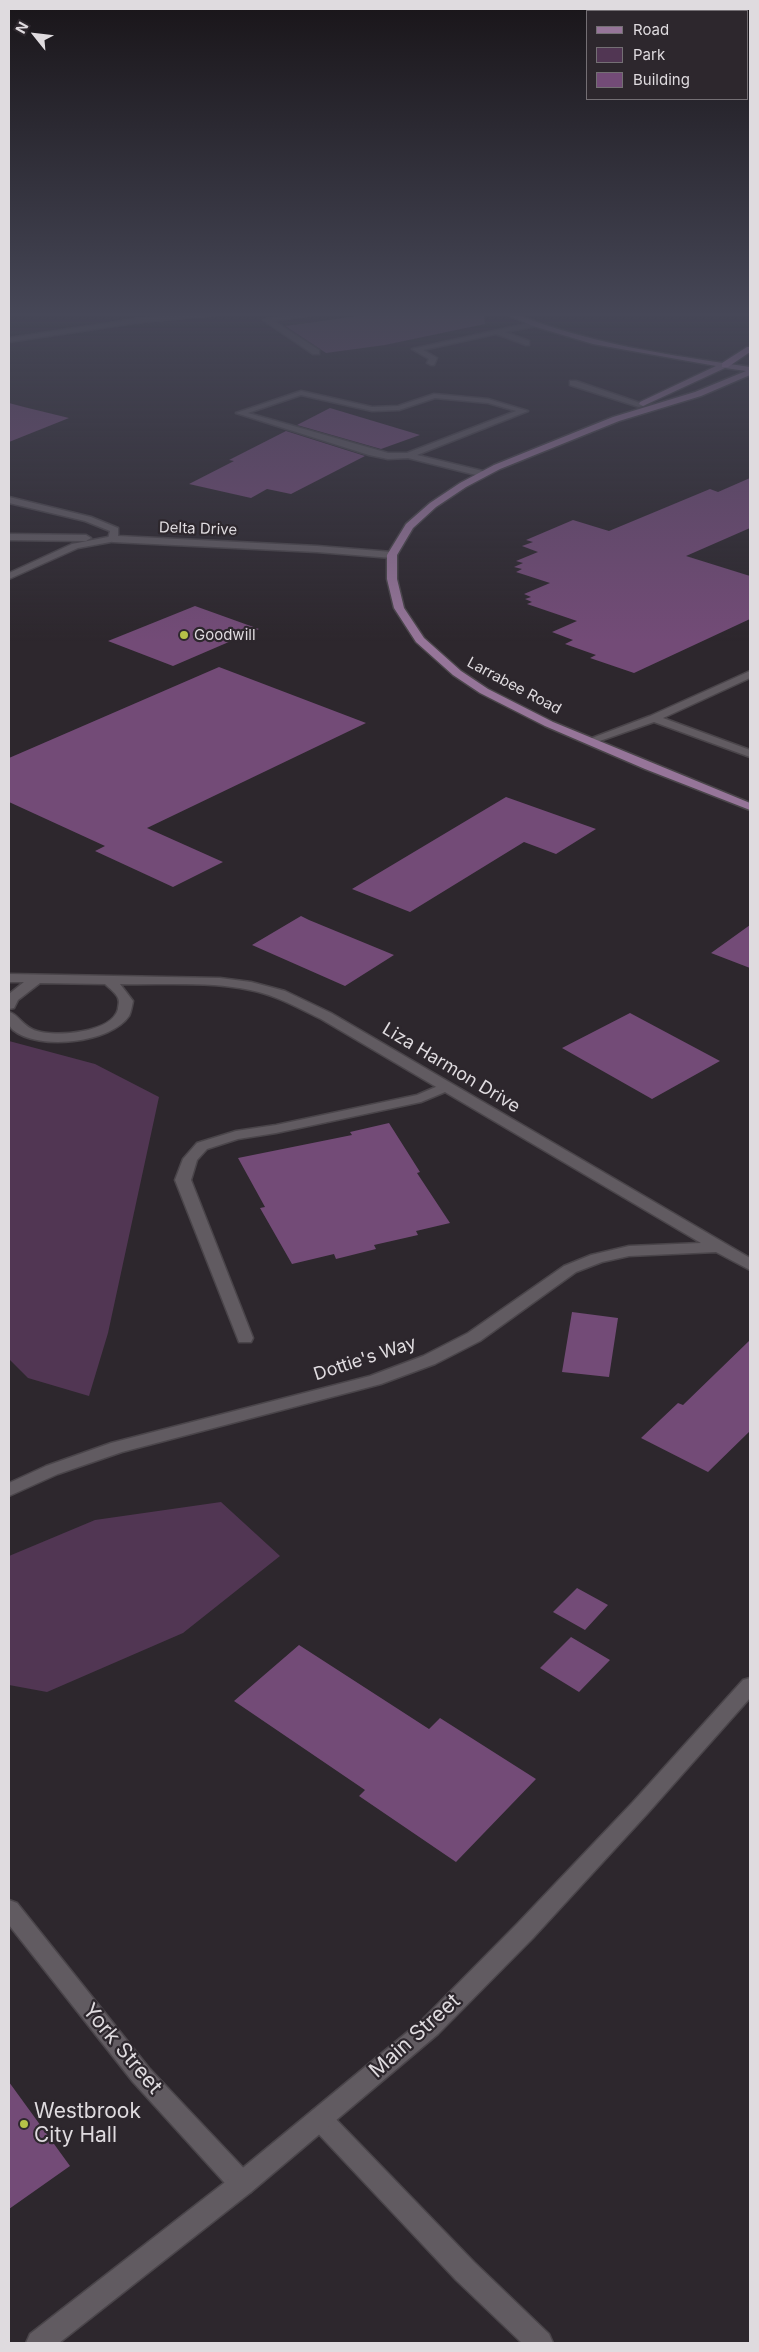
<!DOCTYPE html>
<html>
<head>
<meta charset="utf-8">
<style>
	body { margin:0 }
	#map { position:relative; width:759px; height:2352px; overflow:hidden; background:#2d272d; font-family:Inter,sans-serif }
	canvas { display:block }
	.frame { position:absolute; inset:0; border:10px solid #dfdbdf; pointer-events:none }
	.legend { position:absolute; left:586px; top:10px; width:162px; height:90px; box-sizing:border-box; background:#2d272d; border:1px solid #746f74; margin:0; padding:6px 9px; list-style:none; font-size:15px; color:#dfdbdf }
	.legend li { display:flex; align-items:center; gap:10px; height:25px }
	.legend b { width:25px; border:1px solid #746f74 }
	.north { position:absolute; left:10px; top:10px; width:50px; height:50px; -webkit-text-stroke:4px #2d272d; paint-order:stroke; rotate:299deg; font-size:14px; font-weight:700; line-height:20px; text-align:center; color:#dfdbdf }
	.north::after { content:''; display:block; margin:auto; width:18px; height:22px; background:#dfdbdf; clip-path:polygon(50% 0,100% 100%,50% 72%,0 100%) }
</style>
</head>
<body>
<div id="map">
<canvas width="759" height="2352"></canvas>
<div class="frame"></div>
<ul class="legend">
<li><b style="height:6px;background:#967599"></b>Road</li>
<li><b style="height:14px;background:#513653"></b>Park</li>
<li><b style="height:14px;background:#734b77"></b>Building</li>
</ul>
<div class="north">N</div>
</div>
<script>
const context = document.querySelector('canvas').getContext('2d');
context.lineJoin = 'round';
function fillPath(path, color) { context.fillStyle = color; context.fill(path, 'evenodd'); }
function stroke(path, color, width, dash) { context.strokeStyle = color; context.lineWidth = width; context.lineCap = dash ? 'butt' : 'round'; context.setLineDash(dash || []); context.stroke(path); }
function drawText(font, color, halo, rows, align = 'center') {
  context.font = font + ' Inter,sans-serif'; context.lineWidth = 4.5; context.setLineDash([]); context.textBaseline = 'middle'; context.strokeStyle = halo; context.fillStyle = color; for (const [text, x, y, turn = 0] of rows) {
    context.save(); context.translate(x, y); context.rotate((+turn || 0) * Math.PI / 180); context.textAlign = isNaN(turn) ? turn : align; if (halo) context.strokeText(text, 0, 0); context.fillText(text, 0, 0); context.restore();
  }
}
const green = new Path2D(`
	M 9,1041 L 95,1064 L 159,1097 L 108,1333 L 89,1396 L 28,1378 L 9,1359 Z
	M 221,1502 L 280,1556 L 183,1633 L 47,1692 L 9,1685 L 9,1556 L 95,1520 Z`);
const building = new Path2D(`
	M 379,313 L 484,313 L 485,324 L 385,345 L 326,353 L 285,326 Z
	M 9,403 L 24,407 L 69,418 L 9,442 Z
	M 330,408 L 420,435 L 381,449 L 297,425 Z
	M 286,431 L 365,456 L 291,494 L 267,489 L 251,498 L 189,484 L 234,461 L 229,460 Z
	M 750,478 L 750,528 L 686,556 L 750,576 L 750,619 L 634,673 L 590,658 L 596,655 L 565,644 L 573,640 L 552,632 L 577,621 L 527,604 L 532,602 L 525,599 L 531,597 L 524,594 L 550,583 L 516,572 L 522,569 L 514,567 L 523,563 L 516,561 L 538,552 L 522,546 L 533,542 L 526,540 L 573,520 L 609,531 L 710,489 L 718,492 Z
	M 195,606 L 259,629 L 173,666 L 108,641 Z
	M 219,667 L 366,723 L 147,828 L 223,862 L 173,887 L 95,851 L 105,846 L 9,802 L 9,758 Z
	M 506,797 L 596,829 L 556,854 L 524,842 L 410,912 L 352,889 Z
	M 301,916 L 309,920 L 394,955 L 345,986 L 252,945 Z
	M 750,925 L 750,968 L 711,953 Z
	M 630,1013 L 720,1061 L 652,1099 L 562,1048 Z
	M 389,1123 L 420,1172 L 417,1173 L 450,1223 L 416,1231 L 418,1235 L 374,1245 L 376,1249 L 336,1259 L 334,1254 L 292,1264 L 260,1208 L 265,1207 L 238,1158 L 352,1135 L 350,1132 Z
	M 572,1312 L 618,1318 L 609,1377 L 562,1372 Z
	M 750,1340 L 750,1431 L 708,1472 L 641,1438 L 678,1403 L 683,1405 Z
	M 577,1588 L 608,1605 L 585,1630 L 553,1612 Z
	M 571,1637 L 610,1660 L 579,1692 L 540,1668 Z
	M 299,1645 L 429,1729 L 440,1718 L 536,1779 L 456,1862 L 359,1796 L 365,1790 L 234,1701 Z
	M 9,2082 L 70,2166 L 9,2209 Z`);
const lane = new Path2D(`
	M 195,313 L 219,313 L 215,315 L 135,323 L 9,342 L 9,338 L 135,319 Z
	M 304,313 L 323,313 L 274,321 L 319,350 L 319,354 L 313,354 L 263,320 Z
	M 534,322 L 537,322 L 537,326 L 505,332 L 529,341 L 529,345 L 526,345 L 496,334 L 423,350 L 437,358 L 434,365 L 431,365 L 427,363 L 429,359 L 412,349 Z
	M 570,381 L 576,381 L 646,405 L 639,407 L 570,385 Z
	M 301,391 L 372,407 L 398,406 L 434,394 L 488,399 L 528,411 L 417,455 L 487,472 L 488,474 L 484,477 L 408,458 L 388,459 L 369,455 L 236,413 ZM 301,395 L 372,411 L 399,410 L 435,398 L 488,403 L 516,411 L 407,453 L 388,453 L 248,413 Z
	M 9,534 L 86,535 L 91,538 L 86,541 L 9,540 Z
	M 113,536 L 118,539 L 116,541 L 78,548 L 9,579 L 9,573 L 72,544 Z
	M 750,671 L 750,678 L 663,718 L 750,750 L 750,757 L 654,722 L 594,743 L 586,743 L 584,741 L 650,716 Z
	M 445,1083 L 452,1087 L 450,1090 L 421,1102 L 276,1133 L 238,1139 L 207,1149 L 197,1160 L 191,1180 L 253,1338 L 251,1342 L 239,1342 L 175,1180 L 183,1159 L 197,1143 L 236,1131 L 276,1125 L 417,1095 Z
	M 9,1900 L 17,1903 L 149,2068 L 251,2176 L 254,2184 L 251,2192 L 242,2195 L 233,2192 L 133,2082 L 9,1925 Z
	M 320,2108 L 328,2111 L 474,2262 L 549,2334 L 553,2343 L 522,2343 L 456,2280 L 312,2127 L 308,2119 L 312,2111 Z`);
const street = new Path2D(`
	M 9,497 L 91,517 L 118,528 L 118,536 L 317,546 L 392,552 L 397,555 L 392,558 L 317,552 L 113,542 L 108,539 L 110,531 L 85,521 L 9,503 Z
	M 9,974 L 220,978 L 251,982 L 285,991 L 331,1013 L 750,1258 L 750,1270 L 716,1252 L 629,1256 L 602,1262 L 576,1272 L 480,1341 L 435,1364 L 381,1384 L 122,1452 L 58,1474 L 9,1496 L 9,1483 L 46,1466 L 111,1443 L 370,1376 L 423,1356 L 468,1333 L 564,1266 L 591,1255 L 629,1246 L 701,1243 L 321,1019 C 298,1008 276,995 250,990 C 209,981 163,985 120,984 L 133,1001 C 132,1006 131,1012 129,1016 C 111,1043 38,1051 13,1030 C 7,1025 9,1019 9,1012 C 18,1014 23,1027 37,1031 C 55,1037 112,1033 118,1009 C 118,1006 120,1002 118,998 C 116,993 109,988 105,984 L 40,983 L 18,1000 L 14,1008 L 9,1009 L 9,994 L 24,982 L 9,982 Z`);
const secondary = new Path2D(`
	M 750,1678 L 750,1698 L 647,1814 L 533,1938 L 438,2034 L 251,2192 L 59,2343 L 26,2343 L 30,2334 L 233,2176 L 422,2020 L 517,1924 L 633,1802 L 743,1680 Z`);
const primary = new Path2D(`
	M 503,313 L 513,313 C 589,344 669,355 750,367 L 750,375 L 701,396 L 619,421 L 500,469 L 466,487 L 436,507 L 413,528 L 397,555 L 397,579 L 404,608 L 424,638 L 461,671 L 488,689 L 553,722 L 750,803 L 750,810 L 645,769 L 545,726 L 480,693 L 453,675 L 416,642 L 394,608 L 387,579 L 387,555 L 406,524 L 430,503 L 460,483 L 494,465 L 613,417 L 695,392 L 746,371 L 725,368 L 643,406 L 639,404 L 640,402 L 716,366 L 593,344 L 533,326 Z`);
const highway = new Path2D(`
	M 747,347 L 750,347 L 750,352 L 728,367 L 722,367 L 722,363 Z`);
const markers = [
	[184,635,5,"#b6c148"],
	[24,2124,5,"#b6c148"]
];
const farStreetnames = [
	["Delta Drive",198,529,2],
	["Larrabee Road",514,686,28]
];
const farPoinames = [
	["Goodwill",194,635]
];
const streetNames = [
	["Liza Harmon Drive",451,1068,31],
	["Dottie's Way",365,1359,-18]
];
const nearStreetnames = [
	["Main Street",415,2036,-42],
	["York Street",122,2049,50]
];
const nearPoinames = [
	["Westbrook",34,2112],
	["City Hall",34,2136]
];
fillPath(green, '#513653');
fillPath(building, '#734b77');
stroke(lane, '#4a454a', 3);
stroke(street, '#4a454a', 3);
stroke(secondary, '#4a454a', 3);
stroke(primary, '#4a454a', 3);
stroke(highway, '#4a454a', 3);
fillPath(lane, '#615b61');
fillPath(street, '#615b61');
fillPath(secondary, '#615b61');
fillPath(primary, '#967599');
fillPath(highway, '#ba86be');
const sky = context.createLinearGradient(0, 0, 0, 642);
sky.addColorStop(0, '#191519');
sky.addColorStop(0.49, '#464757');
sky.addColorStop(1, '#46475700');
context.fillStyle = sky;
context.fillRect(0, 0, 759, 642);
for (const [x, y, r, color] of markers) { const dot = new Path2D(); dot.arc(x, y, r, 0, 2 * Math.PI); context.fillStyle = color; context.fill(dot); stroke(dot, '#2d272d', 2); }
drawText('15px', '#dfdbdf', '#2d272d', farStreetnames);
drawText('15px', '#dfdbdf', '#2d272d', farPoinames, 'left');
drawText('18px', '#dfdbdf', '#2d272d', streetNames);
drawText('21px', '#dfdbdf', '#2d272d', nearStreetnames);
drawText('21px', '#dfdbdf', '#2d272d', nearPoinames, 'left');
</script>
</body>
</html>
